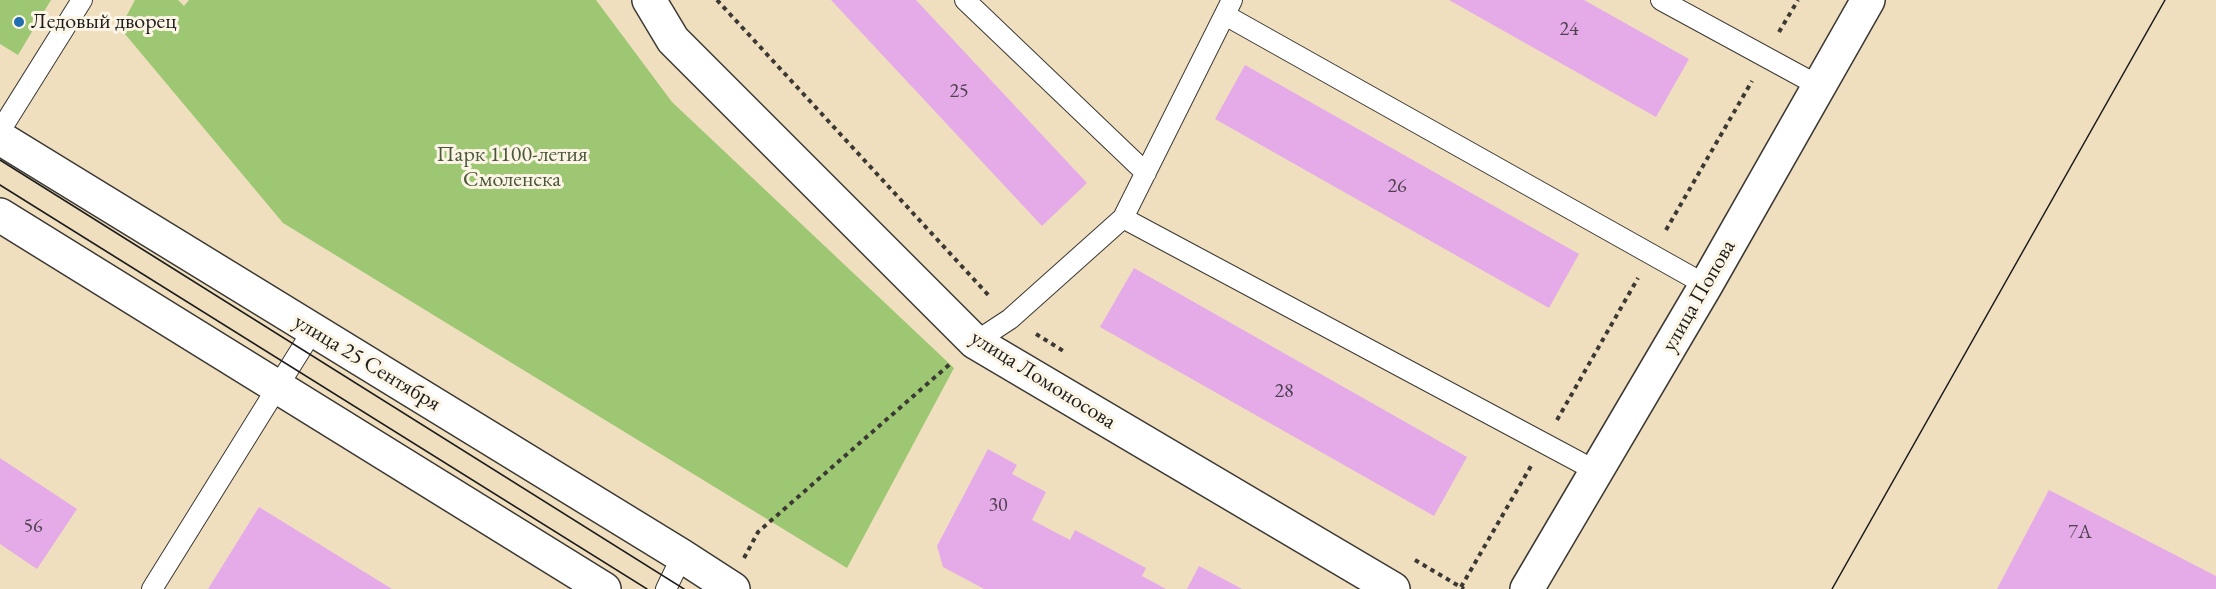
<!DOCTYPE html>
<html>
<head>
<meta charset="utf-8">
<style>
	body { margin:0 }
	canvas { display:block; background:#efdfbf }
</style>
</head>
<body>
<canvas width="2216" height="589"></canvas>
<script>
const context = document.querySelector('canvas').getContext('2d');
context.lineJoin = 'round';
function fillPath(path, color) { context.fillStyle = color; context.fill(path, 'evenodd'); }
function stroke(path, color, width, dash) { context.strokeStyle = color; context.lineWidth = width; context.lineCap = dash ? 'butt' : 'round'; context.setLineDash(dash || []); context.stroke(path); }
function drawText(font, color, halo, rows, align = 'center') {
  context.font = font + ' "EB Garamond",serif'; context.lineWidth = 6; context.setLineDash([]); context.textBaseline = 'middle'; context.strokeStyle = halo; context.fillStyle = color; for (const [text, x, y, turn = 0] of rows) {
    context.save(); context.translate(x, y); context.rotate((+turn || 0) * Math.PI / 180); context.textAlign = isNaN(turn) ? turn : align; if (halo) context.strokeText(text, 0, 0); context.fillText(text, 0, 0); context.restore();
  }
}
const green = new Path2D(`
	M 0,0 L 51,0 L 18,55 L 0,44 Z
	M 135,0 L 178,0 L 184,6 L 189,0 L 596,0 L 672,102 L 954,368 L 847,568 L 283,223 L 120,28 Z`);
const building = new Path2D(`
	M 831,0 L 916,0 L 1087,183 L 1042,226 Z
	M 1449,0 L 1584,0 L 1689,59 L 1656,117 Z
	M 1245,65 L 1579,254 L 1549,308 L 1215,119 Z
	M 1134,268 L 1467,457 L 1434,516 L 1100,327 Z
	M 988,449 L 1017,465 L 1012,474 L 1046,492 L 1032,520 L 1070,540 L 1075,530 L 1146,568 L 1142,576 L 1166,589 L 984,589 L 943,567 L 937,546 Z
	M 0,458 L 77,509 L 37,569 L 0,544 Z
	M 2049,490 L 2216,576 L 2216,589 L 1997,589 Z
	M 259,507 L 392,589 L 208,589 Z
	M 1199,566 L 1242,589 L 1187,589 Z`);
const path = new Path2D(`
	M 717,0 L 991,298
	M 1779,32 L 1798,0
	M 1666,230 L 1752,81
	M 1036,334 L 1065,352
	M 1557,420 L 1638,278
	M 744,558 L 758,532 L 950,364
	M 1415,560 L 1464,589
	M 1461,587 L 1531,466`);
const lane = new Path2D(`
	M 965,0 L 1146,173
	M 1661,0 L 1819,86
	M 1225,15 L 1706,285
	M 0,131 L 82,0
	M 1123,218 L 1596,471
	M 975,342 L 1010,319 L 1123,218 L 1232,0
	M 152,589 L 313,330
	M 666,589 L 682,556`);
const street = new Path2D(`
	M 649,0 L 673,40 L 975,342 L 1393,589
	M 1527,589 L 1706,285 L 1868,0`);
const secondary = new Path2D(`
	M 0,138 L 682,556 L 733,589
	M 0,215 L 604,589`);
const tram = new Path2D(`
	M 0,160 L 684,589
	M 0,185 L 647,589
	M 1832,589 L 2165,0`);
const markers = [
	[19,22,6,"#1f6fb2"]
];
const numberNames = [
	["24",1569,30],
	["25",959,92],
	["26",1397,187],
	["28",1284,392],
	["30",998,506],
	["56",33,527],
	["7А",2080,533]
];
const poiNames = [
	["Ледовый дворец",31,22]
];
const parkNames = [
	["Парк 1100-летия",512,155],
	["Смоленска",512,180]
];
const streetNames = [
	["улица Попова",1699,296,-60],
	["улица 25 Сентября",367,363,31],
	["улица Ломоносова",1043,380,32]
];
fillPath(green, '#9ec773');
fillPath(building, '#e5abe8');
stroke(lane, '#3c3934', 22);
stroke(street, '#3c3934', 36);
stroke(secondary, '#3c3934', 36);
stroke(path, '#3c3934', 4, [4.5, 4.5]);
stroke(lane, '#fff', 20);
stroke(street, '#fff', 33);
stroke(secondary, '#fff', 33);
stroke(tram, '#1c1c1c', 1.5);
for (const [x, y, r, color] of markers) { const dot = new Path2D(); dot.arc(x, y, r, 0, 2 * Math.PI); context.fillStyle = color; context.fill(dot); stroke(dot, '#fcf5e5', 2); }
drawText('20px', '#4e404f', null, numberNames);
drawText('22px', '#1c1c1c', '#fcf5e5', poiNames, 'left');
drawText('22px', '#4a583a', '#fcf5e5', parkNames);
drawText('22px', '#1c1c1c', '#fcf5e5', streetNames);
</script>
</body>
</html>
